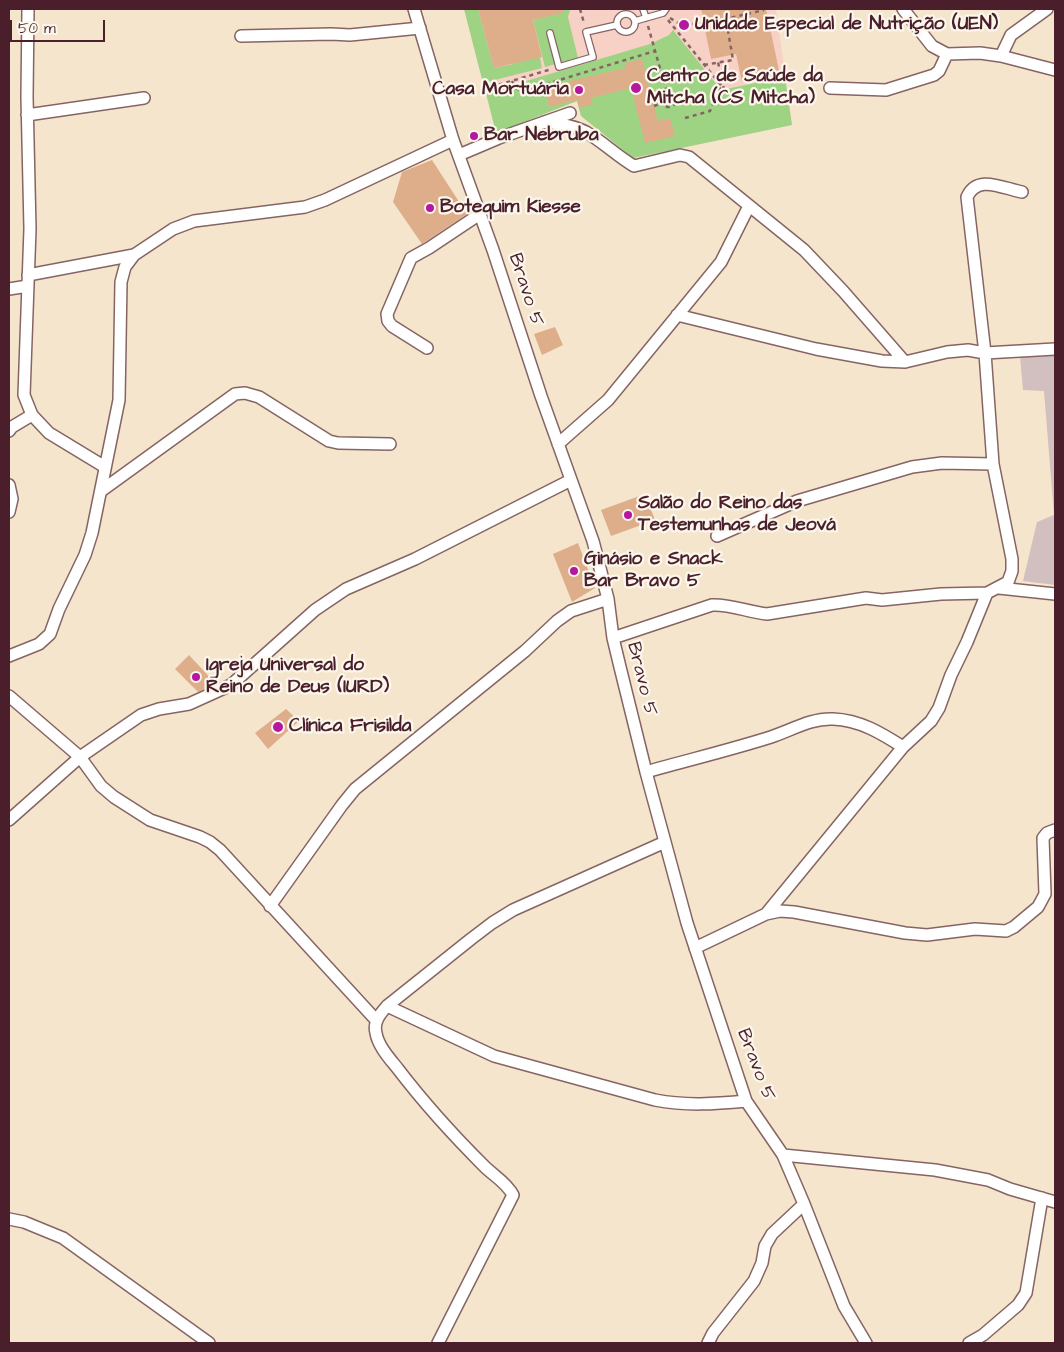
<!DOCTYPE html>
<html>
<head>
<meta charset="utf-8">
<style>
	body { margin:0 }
	#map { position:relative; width:1064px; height:1352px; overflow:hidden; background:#f5e5cd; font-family:"Architects Daughter",sans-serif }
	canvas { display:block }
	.frame { position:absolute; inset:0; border:10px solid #4a1f2b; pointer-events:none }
	.scale { position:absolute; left:10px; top:20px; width:95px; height:22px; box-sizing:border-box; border:2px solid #4a1f2b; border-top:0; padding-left:6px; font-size:15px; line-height:18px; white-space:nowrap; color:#4a1f2b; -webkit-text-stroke:4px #fbf7ec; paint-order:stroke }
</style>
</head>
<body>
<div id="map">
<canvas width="1064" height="1352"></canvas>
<div class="frame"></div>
<div class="scale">50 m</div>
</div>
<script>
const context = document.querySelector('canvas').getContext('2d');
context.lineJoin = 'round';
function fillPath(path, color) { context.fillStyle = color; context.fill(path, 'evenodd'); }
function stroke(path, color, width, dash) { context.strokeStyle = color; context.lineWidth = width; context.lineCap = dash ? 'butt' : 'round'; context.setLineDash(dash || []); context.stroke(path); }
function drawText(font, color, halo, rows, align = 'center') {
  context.font = font + ' "Architects Daughter",sans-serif'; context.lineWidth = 4.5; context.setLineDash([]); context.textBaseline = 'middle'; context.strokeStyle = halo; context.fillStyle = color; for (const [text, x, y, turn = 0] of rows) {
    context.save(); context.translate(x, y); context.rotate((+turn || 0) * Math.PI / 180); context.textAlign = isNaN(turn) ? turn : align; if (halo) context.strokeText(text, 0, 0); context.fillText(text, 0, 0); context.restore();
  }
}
const built = new Path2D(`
	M 464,9 L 776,9 L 792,125 L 633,158 L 581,116 L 577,101 L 496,133 Z`);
const industrial = new Path2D(`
	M 1055,355 L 1055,585 L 1023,581 L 1037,522 L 1054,515 L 1044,391 L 1023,390 L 1020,356 Z`);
const green = new Path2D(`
	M 464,9 L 478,9 L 494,68 L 513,64 L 506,35 L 540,57 L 542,68 L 483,83 Z
	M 557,9 L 573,9 L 570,10 L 568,17 L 578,58 L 545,67 L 533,20 L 558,13 Z
	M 673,30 L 721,90 L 785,77 L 792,125 L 633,158 L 581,116 L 577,101 L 496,133 L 486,93 L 650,44 L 669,35 Z`);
const building = new Path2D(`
	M 478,9 L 563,9 L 563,13 L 533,20 L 542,57 L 494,68 Z
	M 701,9 L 766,9 L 780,75 L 742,82 L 736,54 L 711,59 L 705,30 L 706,29 Z
	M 642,59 L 658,121 L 670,118 L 675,136 L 645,143 L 631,88 L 591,98 L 593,104 L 579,108 L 577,100 L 549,107 L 544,87 L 626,68 L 625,63 Z
	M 432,160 L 467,214 L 422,244 L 393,202 L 402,172 Z
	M 555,327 L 563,345 L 542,355 L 534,334 Z
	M 645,494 L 655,520 L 611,536 L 601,510 Z
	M 578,543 L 595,588 L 572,602 L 553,554 Z
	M 189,655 L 216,684 L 198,692 L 175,669 Z
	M 286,709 L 299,721 L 268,749 L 255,733 Z`);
const path = new Path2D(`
	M 580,9 L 584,23
	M 670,18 L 680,24 L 704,24 L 764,10
	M 668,20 L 724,89 L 718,62
	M 648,26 L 667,93
	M 704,65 L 733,60 L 726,19
	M 512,81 L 515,88 L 523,91 L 655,51
	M 491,87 L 552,69
	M662 100a7 7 0 1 1 14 0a7 7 0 1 1-14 0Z
	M 654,106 L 662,103
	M 685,118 L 710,111 L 721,86`);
const lane = new Path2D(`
	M 643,9 L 646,18
	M617 23a9 9 0 1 1 18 0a9 9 0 1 1-18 0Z
	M 635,21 L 663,13 L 666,9
	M 550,33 L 559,67 L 593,57 L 586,32 L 617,25`);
const street = new Path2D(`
	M 28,9 L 27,97 L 30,229 L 24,395 L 32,415 L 49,433 L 105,467
	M 414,9 L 453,140 L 493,250 L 541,396 L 593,541 L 608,599 L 613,638 L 620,667 L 646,772 L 687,923 L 746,1101 L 783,1155 L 804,1204 L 844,1306 L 866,1343
	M 903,9 L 932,46 L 947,54 L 980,53 L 1001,56 L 1055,70
	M 241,36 L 331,34 L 350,35 L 420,28
	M 1001,56 L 1011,35 L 1047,9
	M 830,88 L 886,90 L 934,75 L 939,71 L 947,54
	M 27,115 L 144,98
	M 544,122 C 558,124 573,125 586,132 C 603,142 617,156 634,166 L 680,155 L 689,157 L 804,250 L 843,291 L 905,362
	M 459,155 L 499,138 L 570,113
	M 28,275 L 134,255
	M 9,289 L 28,286
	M 677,315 L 816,349 L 882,361 L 905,362 L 947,352 L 968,350 L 985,353 L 1055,349
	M 427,348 L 392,326 L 388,321 L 387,314 L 411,258 L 429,248 L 480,214
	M 9,431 L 12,427 L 32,415
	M 558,444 L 608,400 L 721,262 L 749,206
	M 9,485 L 12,499 L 9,512
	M 101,491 L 235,394 L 245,393 L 259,397 L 329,441 L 338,443 L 390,444
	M 717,536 L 797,501 L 912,467 L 942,463 L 993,464
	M 999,588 L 1055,594
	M 613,638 L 712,605 C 730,604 748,612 767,614 L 866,598 L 882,600 L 941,594 L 987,593 L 1008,582 L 1012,571 L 1012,559 L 993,464 L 985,353 L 967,197 C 977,174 1002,188 1022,192
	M 9,656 L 39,644 L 50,634 L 59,609 L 85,555 L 92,533 L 119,400 L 121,282 L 125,267 L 134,255 L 173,229 L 194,221 L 305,207 L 325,200 L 453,140
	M 9,696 L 80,757 L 101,786 L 114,797 L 150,820 L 200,837 L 210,842 L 220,850 L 376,1020
	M 646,772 C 688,760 730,750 771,737 C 792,730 811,718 833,719 C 860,720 881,733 903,747
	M 9,820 L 80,757 L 141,715 L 159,709 L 189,704 L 231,685 L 315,610 L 346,589 L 415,559 L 571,480
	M 270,906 L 342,805 L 355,789 L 525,651 L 557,621 L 571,611 L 608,599
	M 766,914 L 903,747 L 931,721 L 939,708 L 951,675 L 967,642 L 987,593
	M 695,948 L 766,914 L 780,911 L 794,912 L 905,933 L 927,935 L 975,929 L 1006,931 L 1014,927 L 1038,907 L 1045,894 L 1043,838 L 1047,833 L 1055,830
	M 387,1006 L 494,1056 L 655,1100 C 686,1106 715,1104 746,1101
	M 783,1155 L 935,1170 L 988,1180 L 1010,1189 L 1055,1202
	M 9,1219 L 24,1222 L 63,1238 L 209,1343
	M 438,1343 L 513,1195 C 506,1182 494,1176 484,1166 C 453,1135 424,1103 398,1069 C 390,1059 378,1046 376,1033 C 373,1022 380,1014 387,1006 L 471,939 L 492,923 L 513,910 L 665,842
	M 708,1343 L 713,1333 L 754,1281 L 762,1263 L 765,1246 L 772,1234 L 804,1204
	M 969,1343 L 983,1335 L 1018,1305 L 1026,1293 L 1042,1198`);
const markers = [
	[684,25,6,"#b5179e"],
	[636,88,6,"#b5179e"],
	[579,90,5,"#b5179e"],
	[474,136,5,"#b5179e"],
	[430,208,5,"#b5179e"],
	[628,515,5,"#b5179e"],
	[574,571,5,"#b5179e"],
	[196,677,5,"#b5179e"],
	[278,727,6,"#b5179e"]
];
const poiNames = [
	["Unidade Especial de Nutrição (UEN)",695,25],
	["Centro de Saúde da",647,77],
	["Mitcha (CS Mitcha)",647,99],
	["Casa Mortuária",569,90,"right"],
	["Bar Nebruba",484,136],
	["Botequim Kiesse",440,208],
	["Salão do Reino das",638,504],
	["Testemunhas de Jeová",638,526],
	["Ginásio e Snack",584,560],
	["Bar Bravo 5",584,582],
	["Igreja Universal do",206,666],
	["Reino de Deus (IURD)",206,688],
	["Clínica Frisilda",289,727]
];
const streetNames = [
	["Bravo 5",525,290,72],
	["Bravo 5",641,679,76],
	["Bravo 5",755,1065,69]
];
fillPath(built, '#f7d1c6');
fillPath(industrial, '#d2bfbf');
fillPath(green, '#9ed384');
fillPath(building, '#deae8b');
stroke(lane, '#866464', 8);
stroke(street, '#866464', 14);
stroke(path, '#866464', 2.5, [4, 4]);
stroke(lane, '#fff', 5.5);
stroke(street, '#fff', 11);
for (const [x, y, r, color] of markers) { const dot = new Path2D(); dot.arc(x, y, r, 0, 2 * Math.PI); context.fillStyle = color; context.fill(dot); stroke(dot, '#fbf7ec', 2); }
drawText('bold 19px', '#4a1f2b', '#fbf7ec', poiNames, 'left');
drawText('19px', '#4a1f2b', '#fbf7ec', streetNames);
</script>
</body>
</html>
